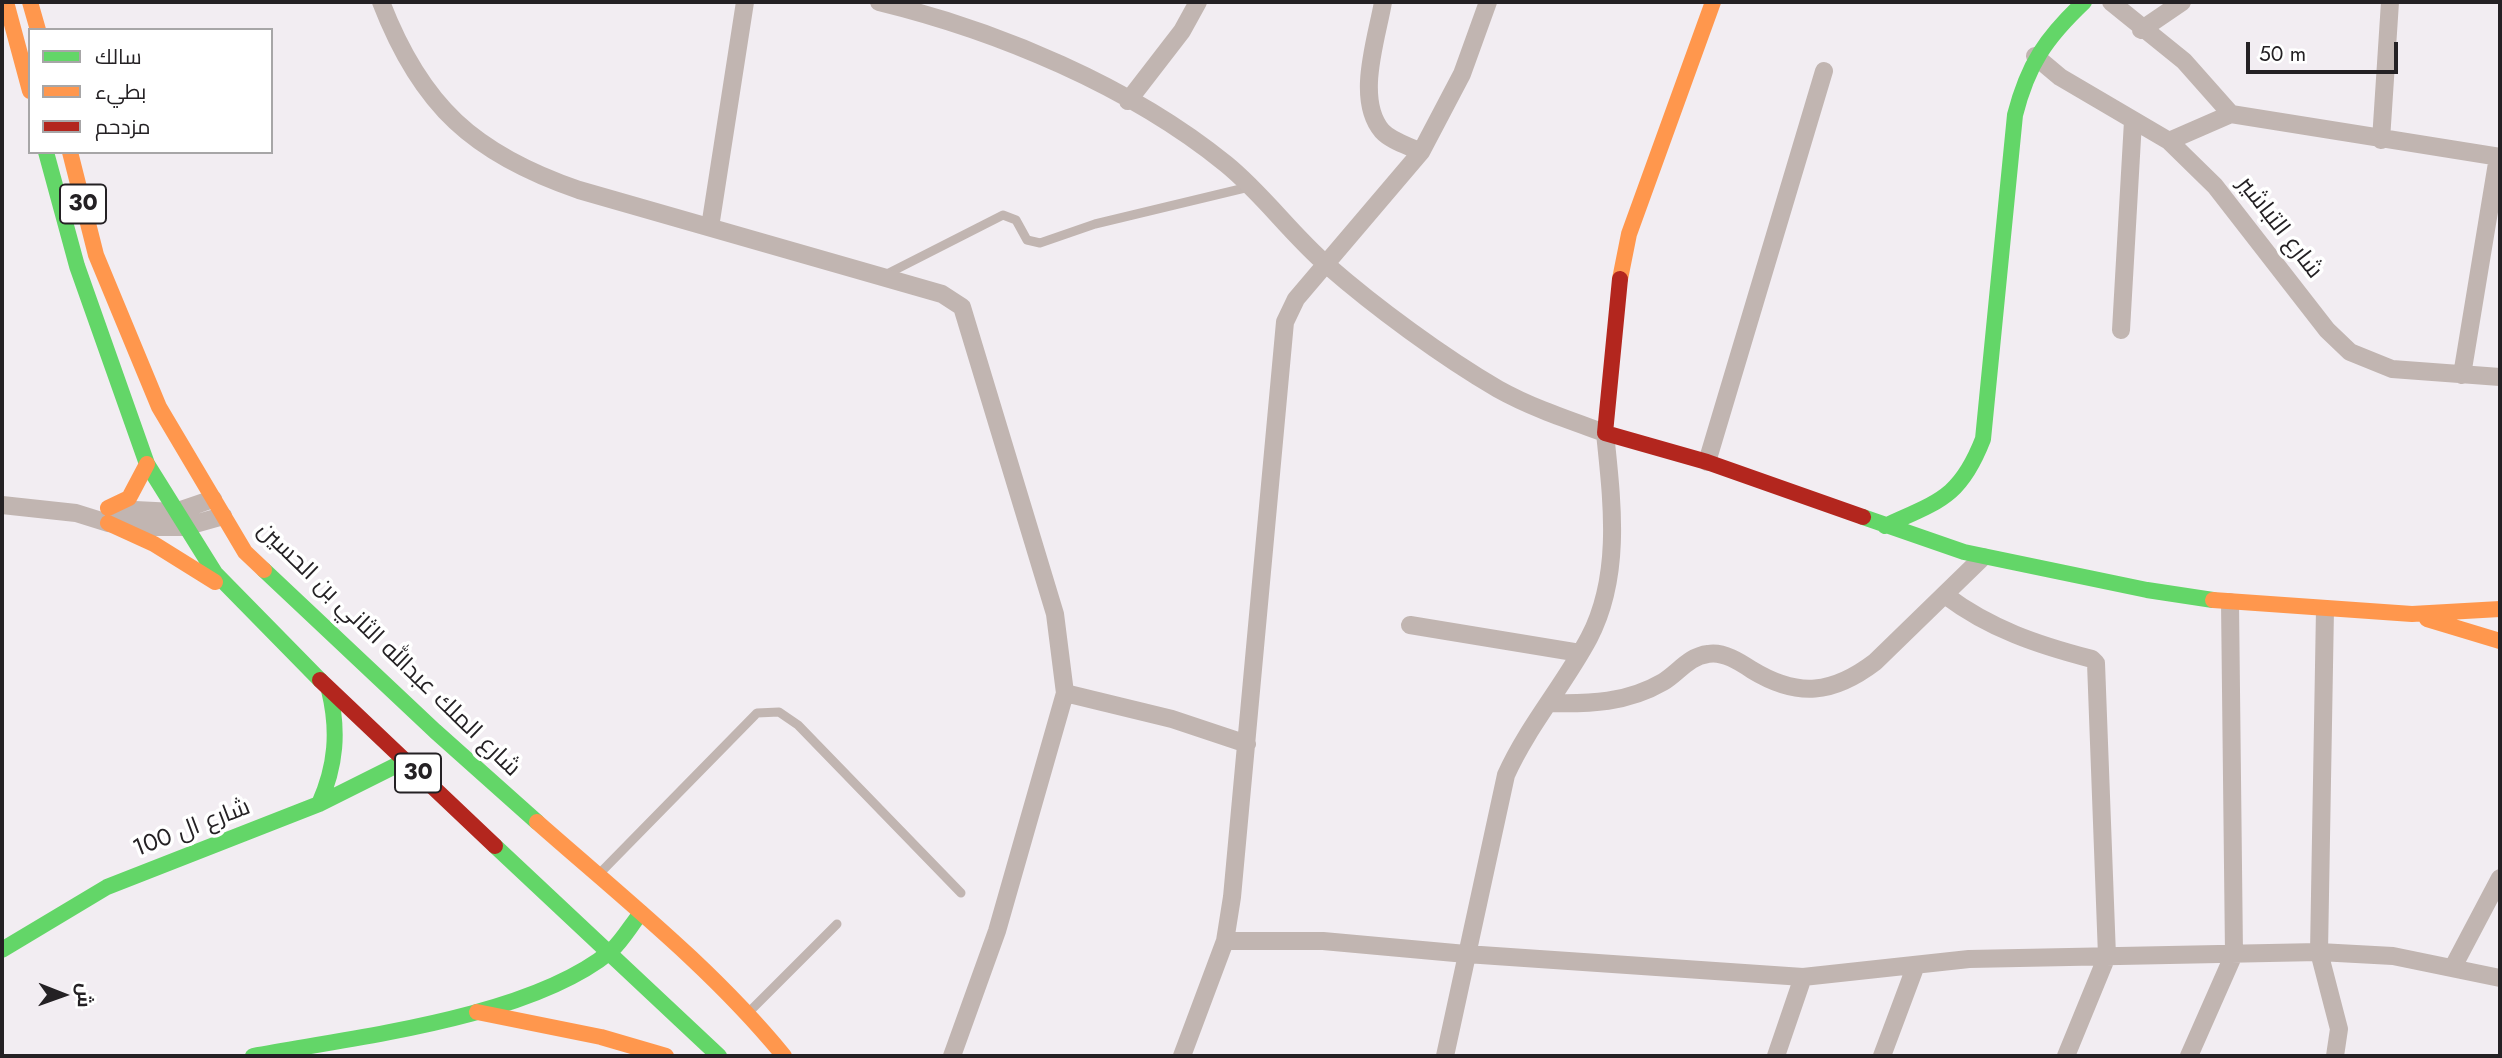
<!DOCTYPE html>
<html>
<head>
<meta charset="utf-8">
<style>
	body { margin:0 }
	#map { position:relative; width:2502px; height:1058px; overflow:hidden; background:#f2edf2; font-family:Jost,Cairo,sans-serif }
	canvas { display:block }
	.frame { position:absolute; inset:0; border:4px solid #242124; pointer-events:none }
	.legend { position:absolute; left:28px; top:28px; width:245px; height:126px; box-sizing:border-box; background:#fff; border:2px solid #a7a6a7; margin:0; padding:9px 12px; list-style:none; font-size:21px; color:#242124 }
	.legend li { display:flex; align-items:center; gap:14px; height:35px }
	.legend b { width:35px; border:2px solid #a7a6a7 }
	.north { position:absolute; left:28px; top:960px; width:70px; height:70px; -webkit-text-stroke:5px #fff; paint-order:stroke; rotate:91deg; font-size:19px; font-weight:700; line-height:28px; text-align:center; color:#242124 }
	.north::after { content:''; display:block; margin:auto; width:24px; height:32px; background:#242124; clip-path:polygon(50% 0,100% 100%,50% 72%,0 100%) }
	.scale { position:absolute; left:2246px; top:42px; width:152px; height:32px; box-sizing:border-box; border:4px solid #242124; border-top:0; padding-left:9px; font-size:21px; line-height:24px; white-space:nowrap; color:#242124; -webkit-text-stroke:5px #fff; paint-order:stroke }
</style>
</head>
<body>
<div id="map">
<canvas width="2502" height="1058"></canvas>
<div class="frame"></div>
<ul class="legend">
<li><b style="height:9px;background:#63d668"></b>سالك</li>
<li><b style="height:9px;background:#ff974d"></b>بطيء</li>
<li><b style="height:9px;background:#b3261e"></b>مزدحم</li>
</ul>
<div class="north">ش</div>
<div class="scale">50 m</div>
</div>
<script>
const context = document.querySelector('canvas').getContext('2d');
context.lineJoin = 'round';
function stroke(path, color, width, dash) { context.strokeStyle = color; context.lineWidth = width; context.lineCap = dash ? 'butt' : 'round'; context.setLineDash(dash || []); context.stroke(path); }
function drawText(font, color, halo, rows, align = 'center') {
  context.font = font + ' Jost,Cairo,sans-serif'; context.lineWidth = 7; context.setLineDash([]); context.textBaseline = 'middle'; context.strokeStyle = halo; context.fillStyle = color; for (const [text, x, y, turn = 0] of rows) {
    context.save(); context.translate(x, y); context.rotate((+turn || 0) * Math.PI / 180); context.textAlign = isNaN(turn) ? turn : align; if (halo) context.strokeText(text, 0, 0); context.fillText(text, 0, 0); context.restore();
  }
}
const lane = new Path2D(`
	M 885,275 L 1003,215 L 1016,220 L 1027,240 L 1040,243 L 1095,224 L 1249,187
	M 600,873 L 757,713 L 779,712 L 798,725 L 961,893
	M 750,1011 L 837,924`);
const street = new Path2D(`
	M 381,2 C 421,106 474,154 579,190 L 942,294 L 962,307 L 1055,614 L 1065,693 L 997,931 L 952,1056
	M 879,2 C 998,31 1130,86 1226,164 C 1263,194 1291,234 1327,265 C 1375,307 1443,357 1498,389 C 1532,408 1569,420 1605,433 C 1612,501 1622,575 1589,638 C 1564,685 1528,726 1506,775 L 1445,1056
	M 1383,2 C 1377,38 1355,99 1382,131 C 1391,141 1409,146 1421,152
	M 2111,2 L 2184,61 L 2231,114 L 2500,157
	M 2141,30 L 2182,2
	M 2035,56 L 2060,77 L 2169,141 L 2215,186 L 2327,330 L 2350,352 L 2392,369 L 2500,377
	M 1128,101 L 1182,31 L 1198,2
	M 2381,140 L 2390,2
	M 2169,141 L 2231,114
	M 710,227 L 745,2
	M 2121,330 L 2133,121
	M 2462,375 L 2498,157
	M 1707,462 L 1824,71
	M 2,505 L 76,513 L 108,523 L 146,527 L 184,527 L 223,516
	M 115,509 L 175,512 L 213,499
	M 1945,595 C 1990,629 2038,645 2092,659 L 2096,663 L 2107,956 L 2066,1056
	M 2325,609 L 2319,952 L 2339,1029 L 2335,1056
	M 1410,625 L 1580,653
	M 1065,693 L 1172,719 L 1247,744
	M 1549,703 C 1590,704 1627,703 1663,682 C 1678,673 1689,656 1708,654 C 1723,651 1740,662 1752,670 C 1798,698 1833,694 1875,662 L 1983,557
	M 1225,941 L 1323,941 L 1466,954 L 1803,977 L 1969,959 L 2319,952 L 2393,956 L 2500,978
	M 2453,967 L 2500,878
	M 1182,1056 L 1225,941 L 1232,897 L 1285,322 L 1296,299 L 1421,152 L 1462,74 L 1488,2
	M 1776,1056 L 1803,977
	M 1882,1056 L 1916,965
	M 2189,1056 L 2234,954 L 2230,602`);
const fast = new Path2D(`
	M 46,152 L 77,266 L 147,464 L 215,573 L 320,680
	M 1863,517 L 1964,552 L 2147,590 L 2213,600
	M 1885,526 C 1939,501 1960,498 1983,439 L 2015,115 C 2028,64 2046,38 2084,2
	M 264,570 L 435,731 L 537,822
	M 319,804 C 336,766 339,731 329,690
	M 495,846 L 719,1056
	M 2,950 L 107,887 L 319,804 L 405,761
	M 253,1056 C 355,1037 530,1018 611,951 C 623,940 631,925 641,913`);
const slow = new Path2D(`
	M 6,2 L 30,91
	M 30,2 L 38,30
	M 70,152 L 96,255 L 159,407 L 245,552 L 264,570
	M 1620,279 L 1629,234 L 1713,2
	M 108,508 L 129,498 L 147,464
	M 108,523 L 154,544 L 215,582
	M 2213,600 L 2412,614 L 2500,609
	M 2427,619 L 2500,641
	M 537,822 C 622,897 712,968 784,1056
	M 477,1012 L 601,1037 L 666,1056`);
const jam = new Path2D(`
	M 1620,279 L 1605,433 L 1707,462 L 1863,517
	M 320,680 L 495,846`);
const shields = [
	[83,204,46],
	[418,773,46]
];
const shieldNames = [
	["30",83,204],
	["30",418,773]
];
const streetNames = [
	["شارع التباشير",2279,228,52],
	["شارع الملك عبدالله الثاني بن الحسين",388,650,44],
	["شارع ال 100",192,829,-21]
];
stroke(lane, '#c1b5b1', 9);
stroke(street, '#c1b5b1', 18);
stroke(fast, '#63d668', 16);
stroke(slow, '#ff974d', 16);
stroke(jam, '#b3261e', 16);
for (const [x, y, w] of shields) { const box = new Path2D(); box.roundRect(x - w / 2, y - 19.5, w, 39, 5); context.fillStyle = '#fff'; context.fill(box); stroke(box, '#242124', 2); }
drawText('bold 23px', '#242124', null, shieldNames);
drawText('24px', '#242124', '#fff', streetNames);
</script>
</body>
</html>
